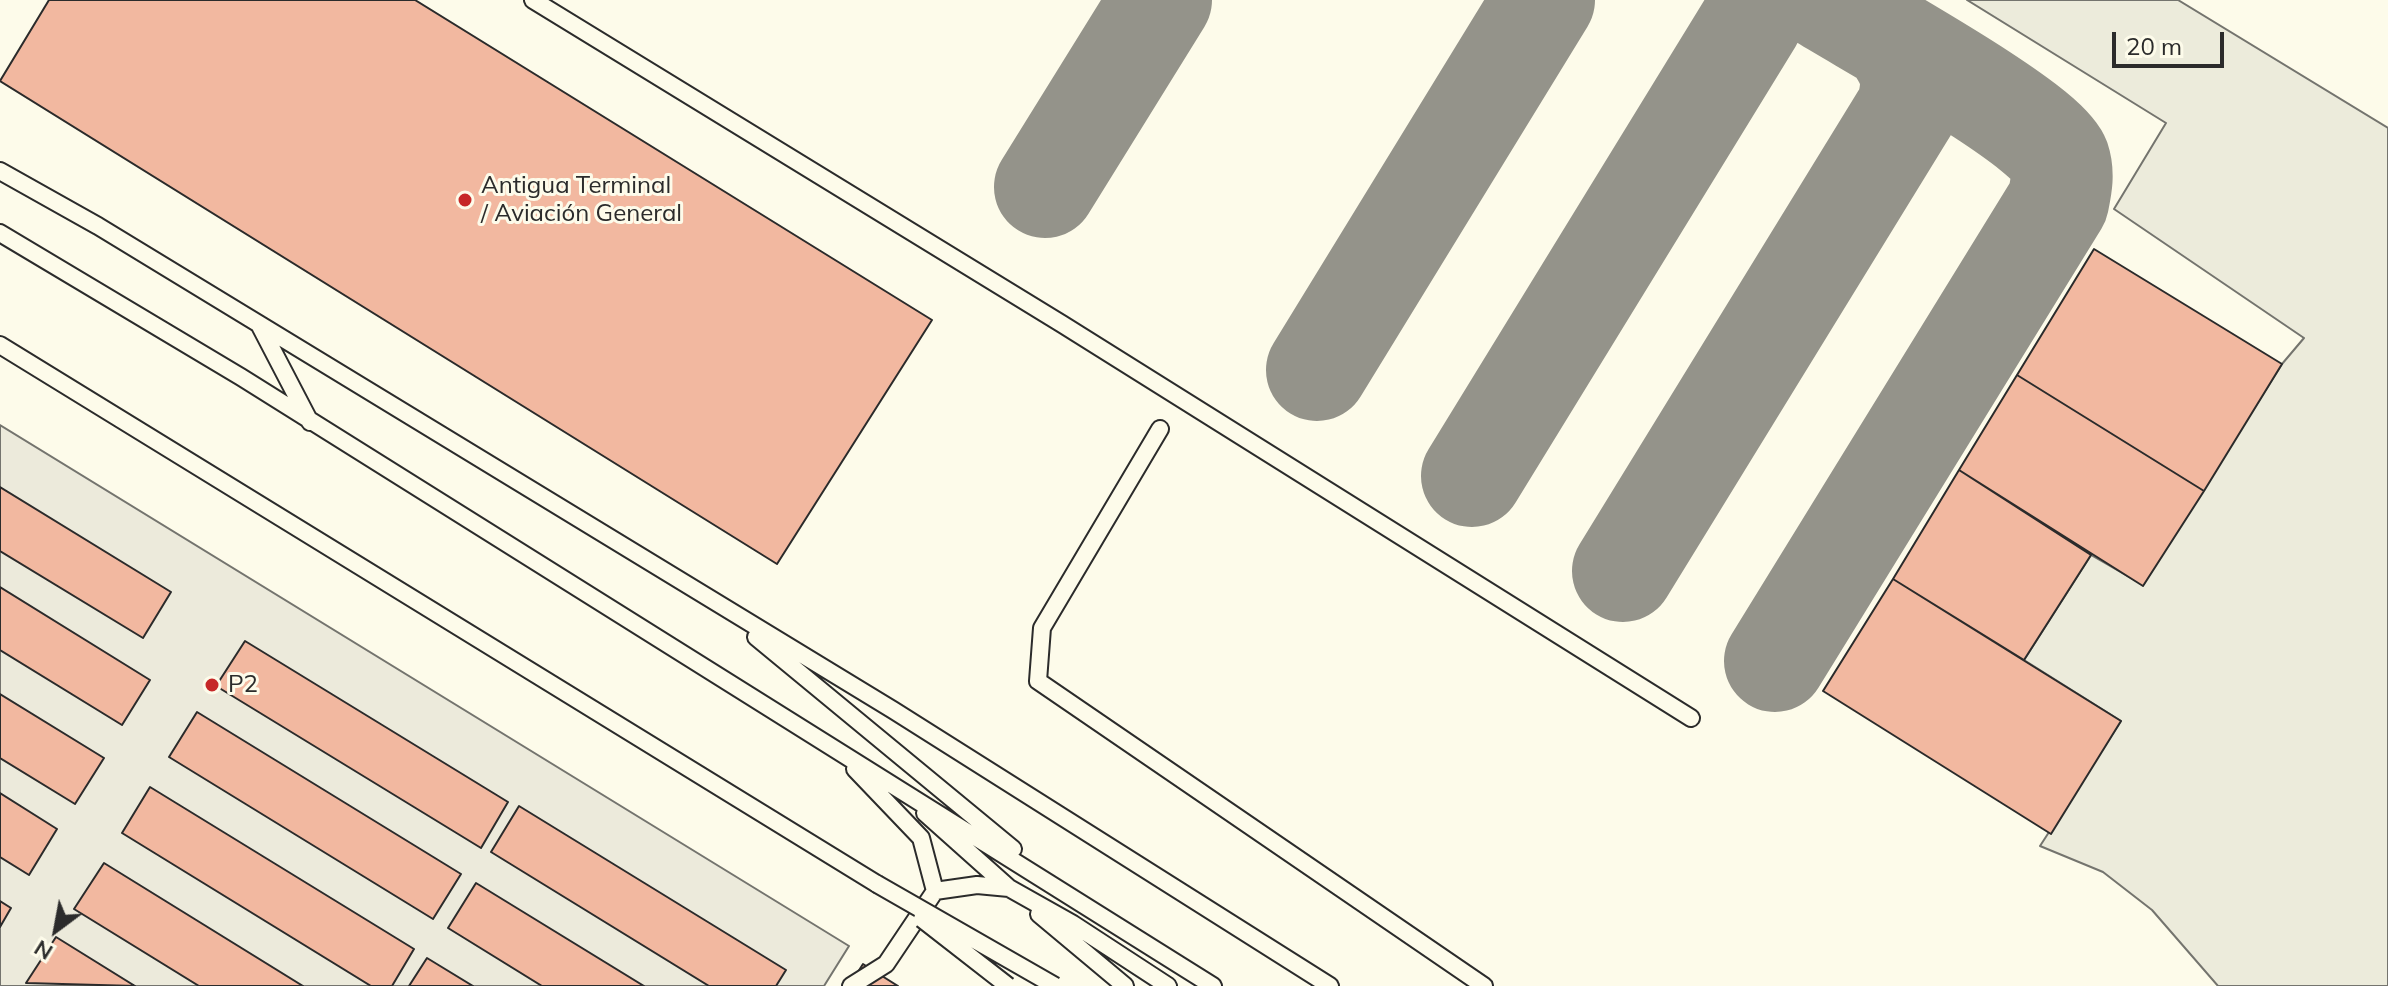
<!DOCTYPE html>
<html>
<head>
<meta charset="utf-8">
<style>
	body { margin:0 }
	#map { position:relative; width:2388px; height:986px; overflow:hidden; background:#fdfbea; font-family:Mulish,sans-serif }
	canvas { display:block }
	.north { position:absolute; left:16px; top:890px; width:80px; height:80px; -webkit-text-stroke:6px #fdfbea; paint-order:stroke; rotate:212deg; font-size:22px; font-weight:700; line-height:32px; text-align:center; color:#2b2b2b }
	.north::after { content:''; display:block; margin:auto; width:28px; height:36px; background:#2b2b2b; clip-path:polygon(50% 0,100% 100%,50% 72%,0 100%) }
	.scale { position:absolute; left:2112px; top:32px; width:112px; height:36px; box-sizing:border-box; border:4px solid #2b2b2b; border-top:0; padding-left:10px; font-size:24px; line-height:28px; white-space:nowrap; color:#2b2b2b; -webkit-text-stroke:6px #fdfbea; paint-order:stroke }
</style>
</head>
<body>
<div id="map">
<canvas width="2388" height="986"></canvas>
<div class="north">N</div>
<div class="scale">20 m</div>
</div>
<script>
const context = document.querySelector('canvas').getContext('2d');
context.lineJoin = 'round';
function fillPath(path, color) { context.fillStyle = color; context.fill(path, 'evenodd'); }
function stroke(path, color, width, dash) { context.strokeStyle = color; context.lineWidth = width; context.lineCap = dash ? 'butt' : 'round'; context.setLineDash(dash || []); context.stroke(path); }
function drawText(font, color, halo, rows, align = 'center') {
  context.font = font + ' Mulish,sans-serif'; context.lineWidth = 6; context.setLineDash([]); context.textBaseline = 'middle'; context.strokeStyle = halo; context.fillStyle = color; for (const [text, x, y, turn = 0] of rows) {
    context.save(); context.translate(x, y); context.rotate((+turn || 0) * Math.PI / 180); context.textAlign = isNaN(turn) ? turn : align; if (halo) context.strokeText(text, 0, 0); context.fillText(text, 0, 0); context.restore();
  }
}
const green = new Path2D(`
	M 1967,0 L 2178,0 L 2388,128 L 2388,986 L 2218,986 L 2152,910 L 2103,872 L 2040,846 L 2121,721 L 2024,660 L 2091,555 L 2143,585 L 2282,364 L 2304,338 L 2114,209 L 2166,123 Z`);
const parking = new Path2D(`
	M 0,425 L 849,946 L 824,986 L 0,986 Z`);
const taxiway = new Path2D(`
	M 1045,187 L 1161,0
	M 1317,370 L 1544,0
	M 1472,476 L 1752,20 L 1759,0
	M 1623,571 L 1907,109 C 1915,79 1911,67 1894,42
	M 1775,661 L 2058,202 C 2061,187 2064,174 2059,159 C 2046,124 1867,26 1825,0`);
const building = new Path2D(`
	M 49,0 L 415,0 L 932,320 L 777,564 L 0,81 Z
	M 2094,249 L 2282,364 L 2204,491 L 2017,375 Z
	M 2017,375 L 2204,491 L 2143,586 L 1959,470 Z
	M 1959,470 L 2091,555 L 2024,660 L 1893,579 Z
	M 0,487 L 171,592 L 143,638 L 0,551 Z
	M 1893,579 L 2121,721 L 2051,834 L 1823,691 Z
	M 0,587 L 150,680 L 122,725 L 0,650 Z
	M 245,641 L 508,802 L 481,848 L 216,686 Z
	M 0,694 L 104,758 L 75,804 L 0,758 Z
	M 197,712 L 461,874 L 433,919 L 169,757 Z
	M 150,787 L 414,949 L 392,986 L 371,986 L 122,833 Z
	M 0,793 L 57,829 L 29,875 L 0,857 Z
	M 519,806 L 786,970 L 776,986 L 709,986 L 491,852 Z
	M 104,863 L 303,986 L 199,986 L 74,909 Z
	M 476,883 L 644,986 L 542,986 L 448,928 Z
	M 0,901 L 11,908 L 0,927 Z
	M 56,937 L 135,986 L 26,983 Z
	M 427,958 L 473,986 L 409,986 Z
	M 863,964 L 898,986 L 849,986 Z`);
const lane = new Path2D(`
	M 533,0 L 1062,324 L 1691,718
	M 0,171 L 98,226 L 893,710 L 1330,986
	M 0,233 L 241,377 L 1213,986
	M 260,326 L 310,422
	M 0,345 L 877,884
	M 1160,429 L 1042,628 L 1038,681 L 1484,986
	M 756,637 L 1013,849
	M 855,769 L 921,838 L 935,891
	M 925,813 L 1009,888
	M 1039,914 L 1125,986
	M 851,986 L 886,964 L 935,891 L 977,885 L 1009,888 L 1073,924 L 1168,986`);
const laneBridge = new Path2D(`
	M 877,884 L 1055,986
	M 922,919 L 1008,986`);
const markers = [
	[465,200,8,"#c62828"],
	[212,685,8,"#c62828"]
];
const poiNames = [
	["Antigua Terminal",481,186],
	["/ Aviación General",481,214],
	["P2",228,685]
];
fillPath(green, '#ecebdb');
stroke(green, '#74746e', 2);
fillPath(parking, '#eceadb');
stroke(parking, '#74746e', 2);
stroke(taxiway, '#94938a', 102);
fillPath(building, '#f2b8a0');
stroke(building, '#2b2b2b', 2);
stroke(lane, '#2b2b2b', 20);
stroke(lane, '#fdfbea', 16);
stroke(laneBridge, '#2b2b2b', 20, []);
stroke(laneBridge, '#fdfbea', 16);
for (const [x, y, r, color] of markers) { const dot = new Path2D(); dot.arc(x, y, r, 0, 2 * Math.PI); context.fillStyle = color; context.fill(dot); stroke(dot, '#fdfbea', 3); }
drawText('24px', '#2b2b2b', '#fdfbea', poiNames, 'left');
</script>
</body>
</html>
